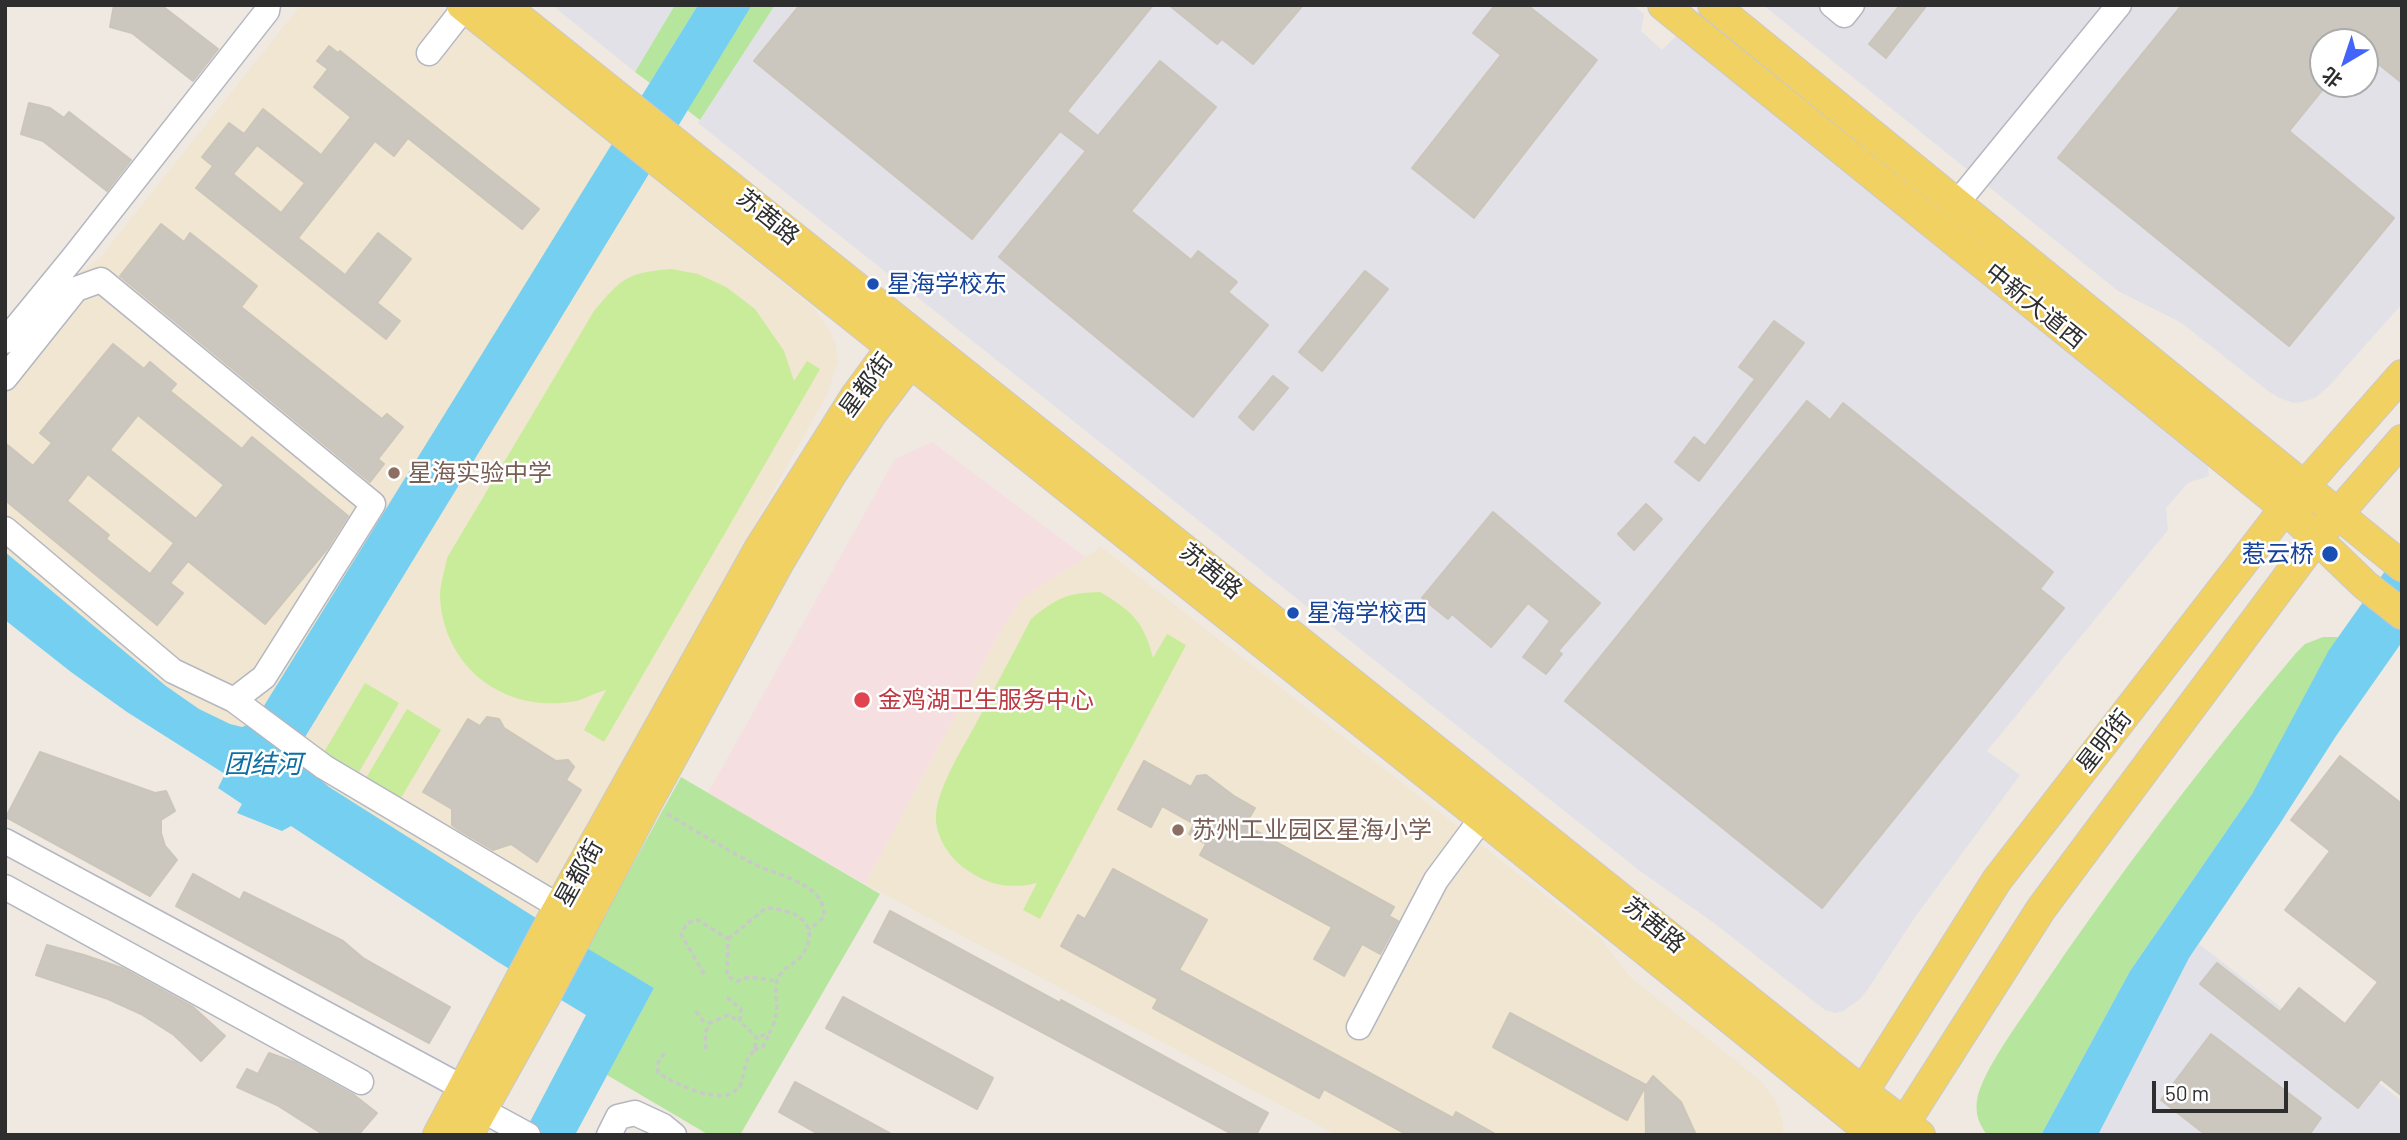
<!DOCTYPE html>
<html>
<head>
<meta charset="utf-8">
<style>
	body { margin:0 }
	#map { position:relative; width:2407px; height:1140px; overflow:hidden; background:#efe9e1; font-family:Barlow,"Noto Sans SC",sans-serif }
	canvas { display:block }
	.frame { position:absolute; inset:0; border:7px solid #2e2e2e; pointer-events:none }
	.north { position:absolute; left:2309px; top:28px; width:70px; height:70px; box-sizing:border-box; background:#fff; border:2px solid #ababab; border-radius:50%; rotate:219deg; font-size:19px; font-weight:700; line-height:28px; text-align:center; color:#2e2e2e }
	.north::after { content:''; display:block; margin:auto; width:24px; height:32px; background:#4264fb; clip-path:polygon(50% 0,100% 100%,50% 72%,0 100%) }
	.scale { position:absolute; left:2152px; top:1081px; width:136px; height:32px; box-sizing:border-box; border:4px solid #2e2e2e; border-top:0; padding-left:9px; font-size:21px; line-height:24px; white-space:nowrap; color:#2e2e2e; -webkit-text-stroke:5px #fff; paint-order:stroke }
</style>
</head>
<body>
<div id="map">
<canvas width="2407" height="1140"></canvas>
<div class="frame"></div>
<div class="north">北</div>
<div class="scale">50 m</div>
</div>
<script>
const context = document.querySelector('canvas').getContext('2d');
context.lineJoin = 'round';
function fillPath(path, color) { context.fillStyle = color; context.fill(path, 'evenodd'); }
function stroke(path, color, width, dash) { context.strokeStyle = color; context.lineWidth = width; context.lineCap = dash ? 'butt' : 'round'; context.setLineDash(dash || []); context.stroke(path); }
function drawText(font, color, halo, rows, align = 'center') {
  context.font = font + ' Barlow,"Noto Sans SC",sans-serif'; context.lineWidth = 5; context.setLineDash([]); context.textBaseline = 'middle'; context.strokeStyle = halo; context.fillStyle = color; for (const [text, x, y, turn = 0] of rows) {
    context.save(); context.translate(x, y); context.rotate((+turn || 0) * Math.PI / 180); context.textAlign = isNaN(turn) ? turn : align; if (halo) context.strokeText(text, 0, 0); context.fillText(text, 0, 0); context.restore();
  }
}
const industrial = new Path2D(`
	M 552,5 L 675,5 L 635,72 Z
	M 775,5 L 1633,5 L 1644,14 L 1641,31 L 1662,50 L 1680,32 L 2205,448 L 2209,476 L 2188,483 L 2166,508 L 2168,530 L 1987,751 L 2020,775 L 1915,917 L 1868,989 L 1860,999 L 1843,1011 L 1835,1013 L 1825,1010 L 1714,923 L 1640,871 L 698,123 Z
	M 1763,5 L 2402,5 L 2402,304 L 2328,387 L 2315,398 L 2303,402 L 2293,403 L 2280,398 L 2268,391 L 2180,322 L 2118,291 ZM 2323,42 L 2365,42 L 2365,84 L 2323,84 Z
	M 2199,944 L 2402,1101 L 2402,1135 L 2098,1135 L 2189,958 Z`);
const education = new Path2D(`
	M 301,5 L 437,5 L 812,306 L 830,331 L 835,343 L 838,362 L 827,394 L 536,918 L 199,709 L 166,686 L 5,552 L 5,355 L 65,283 L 99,259 Z
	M 1101,547 L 1601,939 L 1630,977 L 1760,1080 L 1776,1101 L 1783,1124 L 1783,1135 L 1337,1135 L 865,884 L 1004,625 L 1024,597 Z`);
const medical = new Path2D(`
	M 932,442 L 1085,557 L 1024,597 L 1004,625 L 865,884 L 708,793 L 895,459 Z`);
const green = new Path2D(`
	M 675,5 L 698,5 L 650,83 L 635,72 Z
	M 752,5 L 775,5 L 700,120 L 687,110 Z
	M 2323,637 L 2338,637 L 2252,794 L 2130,971 L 2041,1135 L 1987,1135 C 1979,1124 1975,1114 1977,1100 C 1982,1071 2020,1021 2037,995 C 2117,876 2204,762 2296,653 L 2305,644 Z
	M 681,777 L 880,894 L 740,1135 L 709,1135 L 607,1075 L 654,988 L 586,949 Z`);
const pitch = new Path2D(`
	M 671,269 L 698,274 L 726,287 L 755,309 L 784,351 L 794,381 L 807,361 L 820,369 L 604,742 L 584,730 L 606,690 C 594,693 582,701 570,702 C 501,712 443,665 440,596 C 440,584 445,570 447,558 L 594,311 C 623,277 627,273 671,269 Z
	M 1100,592 C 1132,611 1144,622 1153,658 L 1167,634 L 1186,645 L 1040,919 L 1023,910 L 1037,883 C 1011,889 989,886 967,870 C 951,859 938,841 936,821 C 934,791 965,745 979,718 C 996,685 1014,652 1031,619 C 1058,597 1067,593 1100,592 Z
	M 365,683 L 399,703 L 359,772 L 324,752 Z
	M 407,709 L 441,730 L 401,798 L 366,778 Z`);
const water = new Path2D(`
	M 698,5 L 752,5 L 302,742 L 313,773 L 329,787 L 536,918 L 654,988 L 575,1135 L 523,1135 L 586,1015 L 498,962 L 291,826 L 282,831 L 237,813 L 242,804 L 218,788 L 225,774 L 127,712 L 71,672 L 5,620 L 5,552 L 166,686 L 199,709 L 230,724 L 242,727 L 254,722 Z
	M 2402,547 L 2402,642 L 2336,736 L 2279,825 L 2189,958 L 2098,1135 L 2041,1135 L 2130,971 L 2252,794 L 2329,650 Z`);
const building = new Path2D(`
	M 114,5 L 161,5 L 218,49 L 193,81 L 132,33 L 110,27 Z
	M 800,5 L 1153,5 L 1067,111 L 1098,136 L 1160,61 L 1216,107 L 1131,211 L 1191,260 L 1198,251 L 1237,282 L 1228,292 L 1268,325 L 1193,417 L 999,257 L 1086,151 L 1060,131 L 972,239 L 754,61 Z
	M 1169,5 L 1303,5 L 1253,64 L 1222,39 L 1217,44 Z
	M 1495,5 L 1527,5 L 1597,60 L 1474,218 L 1412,168 L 1501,55 L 1473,33 Z
	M 1900,5 L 1927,5 L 1886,58 L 1869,44 Z
	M 2182,5 L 2402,5 L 2402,83 L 2365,53 L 2365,42 L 2323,42 L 2323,89 L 2289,131 L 2394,218 L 2289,346 L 2058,158 Z
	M 329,46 L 338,53 L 340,51 L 539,209 L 522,229 L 408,138 L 394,156 L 375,141 L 298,238 L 345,275 L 378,233 L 411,259 L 377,303 L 400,321 L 386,339 L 196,188 L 213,166 L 202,157 L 229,123 L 244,134 L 263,109 L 321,155 L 351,117 L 314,87 L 328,69 L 317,61 ZM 257,145 L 305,183 L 281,213 L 233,174 Z
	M 29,103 L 50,108 L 64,118 L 69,112 L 131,160 L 107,191 L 43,141 L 21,134 Z
	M 161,224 L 184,242 L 190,233 L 257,286 L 241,307 L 382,419 L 387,414 L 403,427 L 378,459 L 384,464 L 370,482 L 120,276 Z
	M 1365,271 L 1388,289 L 1322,371 L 1299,352 Z
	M 1774,321 L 1804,343 L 1699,481 L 1675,462 L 1694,437 L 1705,446 L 1755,379 L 1739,367 Z
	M 113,344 L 144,369 L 150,362 L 176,384 L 170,391 L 242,449 L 252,437 L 348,516 L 327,549 L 265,624 L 188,561 L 170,583 L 183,593 L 157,625 L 5,500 L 5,443 L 33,466 L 52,443 L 40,433 ZM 138,415 L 224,485 L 196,519 L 110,450 ZM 88,474 L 174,543 L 150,574 L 106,539 L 109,535 L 67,501 Z
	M 1273,376 L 1288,388 L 1253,430 L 1239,417 Z
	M 1807,401 L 1830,420 L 1843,403 L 2053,572 L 2040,589 L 2064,608 L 1822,908 L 1565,701 Z
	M 1646,504 L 1662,519 L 1634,550 L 1618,534 Z
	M 1493,512 L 1600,603 L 1558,651 L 1562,654 L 1546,674 L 1523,657 L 1550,621 L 1528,603 L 1491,647 L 1452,614 L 1448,619 L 1422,598 Z
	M 487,717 L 499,719 L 504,728 L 556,761 L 568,760 L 574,767 L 566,780 L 581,790 L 537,862 L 511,844 L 493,850 L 459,830 L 452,825 L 452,809 L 423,792 L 468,719 L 480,726 Z
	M 40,752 L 155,793 L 166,791 L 175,811 L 161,820 L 161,833 L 165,846 L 177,860 L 150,896 L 6,817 Z
	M 2340,756 L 2402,804 L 2402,1096 L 2381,1079 L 2358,1108 L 2200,984 L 2217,963 L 2280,1012 L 2299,988 L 2345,1024 L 2378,982 L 2285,910 L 2330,851 L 2291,820 Z
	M 1144,761 L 1191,787 L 1197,776 L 1206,775 L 1234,796 L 1255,808 L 1245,825 L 1394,907 L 1389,916 L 1398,921 L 1380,954 L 1362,944 L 1344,976 L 1314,959 L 1332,927 L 1200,855 L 1206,844 L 1189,834 L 1194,824 L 1162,806 L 1151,827 L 1118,809 Z
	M 1113,869 L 1207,920 L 1179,970 L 1453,1118 L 1456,1112 L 1497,1135 L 1408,1135 L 1324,1089 L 1319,1098 L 1153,1008 L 1158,999 L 1061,946 L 1078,915 L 1085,919 Z
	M 193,874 L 240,900 L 244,892 L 343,941 L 363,958 L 450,1007 L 429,1043 L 176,906 Z
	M 890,911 L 1060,1003 L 1061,1000 L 1268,1113 L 1256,1135 L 1234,1135 L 874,942 Z
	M 47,945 L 84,955 L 122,968 L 193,1007 L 225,1036 L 201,1061 L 174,1035 L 141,1014 L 108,999 L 36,975 Z
	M 843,997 L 993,1078 L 977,1109 L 826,1028 Z
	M 1510,1013 L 1646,1085 L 1627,1120 L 1493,1047 Z
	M 2211,1034 L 2321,1118 L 2309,1135 L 2206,1135 L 2161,1100 Z
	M 269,1053 L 294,1062 L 354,1095 L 377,1113 L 358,1135 L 324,1135 L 277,1105 L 237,1087 L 247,1069 L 258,1074 Z
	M 1653,1076 L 1681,1102 L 1696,1135 L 1646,1135 L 1645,1087 Z
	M 795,1082 L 893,1135 L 820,1135 L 779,1112 Z`);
const path = new Path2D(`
	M 667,814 C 695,830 723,848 752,863 C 773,874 802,878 818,897 C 823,903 824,910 824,917 L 809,930
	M 728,939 L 766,908 C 794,909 823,923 802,955 C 796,964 783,967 778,978 C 773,989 779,1004 776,1016 C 775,1021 772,1027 770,1032 L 757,1038
	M 704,974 L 681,934 L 687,923 L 698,920 L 728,939 L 727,976 L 737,981 L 749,977 L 776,981
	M 696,1011 L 703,1021 L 710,1023
	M 706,1049 L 705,1033 L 710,1023 L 728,1015 L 740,1021
	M 754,1050 L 763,1047 L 769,1034
	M 664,1053 L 658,1063 L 658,1073 C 674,1083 711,1101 730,1094 C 734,1092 737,1089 740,1087 L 747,1060 L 754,1050 L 757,1038 L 740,1021 L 741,1009 L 725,996`);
const minor = new Path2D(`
	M 1832,5 L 1844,15 L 1852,5
	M 429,53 L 465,7
	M 1957,203 L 2119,5
	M 5,341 L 73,258 L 267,11 L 268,5
	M 5,378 L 76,289 L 101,280 L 373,504 L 264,677 L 234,700
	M 5,529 L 173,671 L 234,700 L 324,767 L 560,907
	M 5,841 L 480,1097
	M 5,887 L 361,1082
	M 1359,1027 L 1436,880 L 1482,818
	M 482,1110 L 528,1135
	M 609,1135 L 618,1117 L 635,1113 L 663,1126 L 674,1135`);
const major = new Path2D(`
	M 462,5 L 1482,818 L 1874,1135
	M 503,5 L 1863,1092 L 1920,1135
	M 1663,5 L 2285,508 L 2365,585 L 2402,614
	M 1713,5 L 2402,566
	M 1860,1110 L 1863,1092 L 1997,880 L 2285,508 L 2402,375
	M 438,1135 L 554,916 L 759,549 L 855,397 L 891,348 L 909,339
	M 468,1135 L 544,999 L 647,803 L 779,562 L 832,473 L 872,413 L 910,363 L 913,346
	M 1897,1135 L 2041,909 L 2316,539 L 2402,440`);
const markers = [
	[873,284,7,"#1a4fb4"],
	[394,473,7,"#8d6e63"],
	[2330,554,9,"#1a4fb4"],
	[1293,613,7,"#1a4fb4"],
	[862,700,9,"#e0444e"],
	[1178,830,7,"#8d6e63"]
];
const streetNames = [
	["苏茜路",768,217,39],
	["中新大道西",2035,306,39],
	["星都街",866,385,-54],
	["苏茜路",1211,571,39],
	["星明街",2104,741,-52],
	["星都街",579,873,-61],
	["苏茜路",1654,925,39]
];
const transitNames = [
	["星海学校东",887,284],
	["惹云桥",2314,554,"right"],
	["星海学校西",1307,613]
];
const educationNames = [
	["星海实验中学",408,473],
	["苏州工业园区星海小学",1192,830]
];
const healthNames = [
	["金鸡湖卫生服务中心",878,700]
];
const waterNames = [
	["团结河",263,764]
];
fillPath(industrial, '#e3e1e8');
fillPath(education, '#f0e6d1');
fillPath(medical, '#f5dfe0');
fillPath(green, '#b6e59e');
fillPath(pitch, '#c9ec9a');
fillPath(water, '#75cff0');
fillPath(building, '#cbc7bf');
stroke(building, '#cbc5ba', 2);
stroke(minor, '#b4b7c1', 27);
stroke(major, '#c9c9c9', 32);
stroke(path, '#c9c9c9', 3.5, [5, 3.5]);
stroke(minor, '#fff', 24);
stroke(major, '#f2d163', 30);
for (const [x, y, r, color] of markers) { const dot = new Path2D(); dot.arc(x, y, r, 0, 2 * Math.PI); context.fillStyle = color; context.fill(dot); stroke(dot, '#fff', 2.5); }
drawText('24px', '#2e2e2e', '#fff', streetNames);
drawText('24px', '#164399', '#fff', transitNames, 'left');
drawText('24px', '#785e54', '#fff', educationNames, 'left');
drawText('24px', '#be3a42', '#fff', healthNames, 'left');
drawText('italic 26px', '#0d6fa3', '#fff', waterNames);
</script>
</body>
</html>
